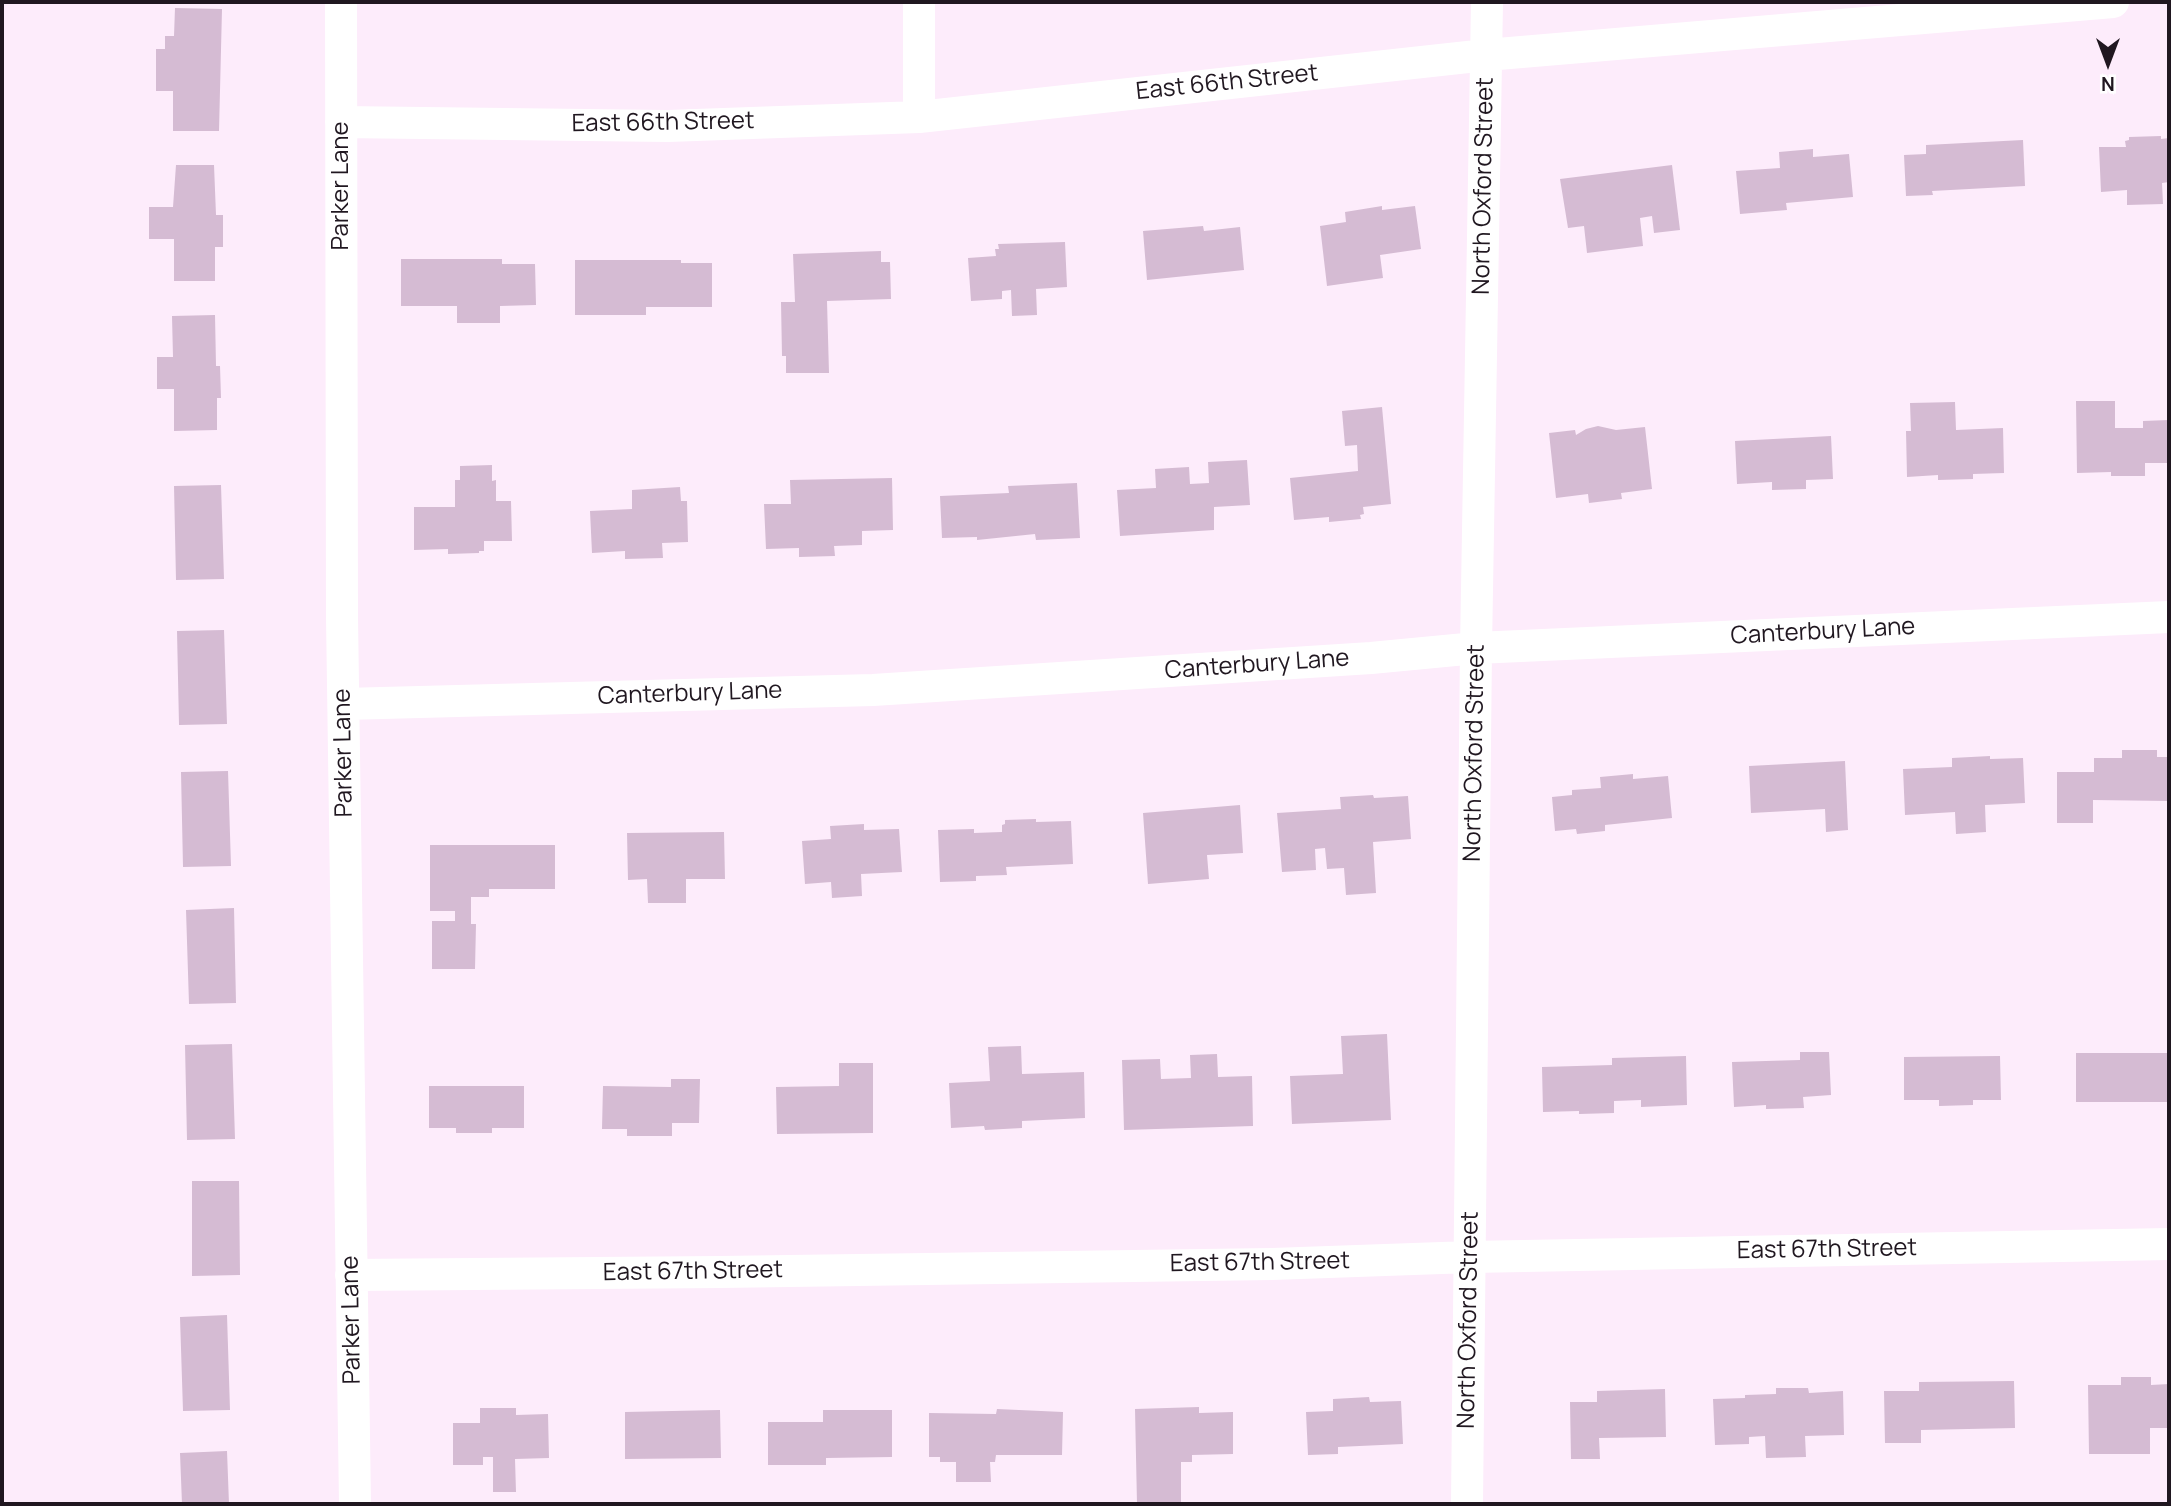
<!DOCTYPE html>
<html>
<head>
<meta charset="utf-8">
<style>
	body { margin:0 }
	#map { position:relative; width:2171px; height:1506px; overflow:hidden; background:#fdecfb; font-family:Manrope,sans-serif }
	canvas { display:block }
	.frame { position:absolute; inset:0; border:4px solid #201720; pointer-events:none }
	.north { position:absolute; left:2073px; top:28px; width:70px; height:70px; -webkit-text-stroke:5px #fff; paint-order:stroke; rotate:180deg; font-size:19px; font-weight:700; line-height:28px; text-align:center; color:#201720 }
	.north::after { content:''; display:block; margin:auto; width:24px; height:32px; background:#201720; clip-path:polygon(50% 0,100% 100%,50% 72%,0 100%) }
</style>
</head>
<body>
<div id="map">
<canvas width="2171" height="1506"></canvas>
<div class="frame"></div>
<div class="north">N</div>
</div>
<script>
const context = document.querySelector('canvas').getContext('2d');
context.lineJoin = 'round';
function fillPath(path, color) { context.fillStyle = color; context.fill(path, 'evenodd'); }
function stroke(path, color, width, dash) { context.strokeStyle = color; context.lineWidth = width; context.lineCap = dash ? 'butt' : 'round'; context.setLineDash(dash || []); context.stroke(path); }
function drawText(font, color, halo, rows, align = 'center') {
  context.font = font + ' Manrope,sans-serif'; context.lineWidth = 5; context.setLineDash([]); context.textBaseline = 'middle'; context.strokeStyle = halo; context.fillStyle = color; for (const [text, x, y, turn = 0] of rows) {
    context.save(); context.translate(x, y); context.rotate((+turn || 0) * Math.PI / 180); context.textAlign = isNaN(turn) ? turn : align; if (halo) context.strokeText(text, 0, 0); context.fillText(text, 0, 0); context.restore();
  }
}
const building = new Path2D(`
	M 175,8 L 222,9 L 219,131 L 173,131 L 173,91 L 156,91 L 156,49 L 165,49 L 165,36 L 174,36 Z
	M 2161,136 L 2161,139 L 2169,138 L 2169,182 L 2162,183 L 2163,204 L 2127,205 L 2127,190 L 2101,192 L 2099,147 L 2126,147 L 2125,141 L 2129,140 L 2129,137 Z
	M 2023,140 L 2025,186 L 1932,191 L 1933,195 L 1906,196 L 1904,155 L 1926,154 L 1926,145 Z
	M 1813,149 L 1813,157 L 1849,154 L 1853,197 L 1786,203 L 1787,210 L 1740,214 L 1736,171 L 1780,168 L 1779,152 Z
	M 176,165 L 214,165 L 216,215 L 223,215 L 223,247 L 215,247 L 215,281 L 174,281 L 174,239 L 149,239 L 149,207 L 173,207 Z
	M 1672,165 L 1680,230 L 1654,233 L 1652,216 L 1640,218 L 1643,246 L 1587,253 L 1584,226 L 1568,228 L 1560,179 Z
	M 1382,206 L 1382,210 L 1415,206 L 1421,249 L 1380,255 L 1383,278 L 1327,286 L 1320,226 L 1346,222 L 1345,212 Z
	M 1203,226 L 1204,231 L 1240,227 L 1244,270 L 1147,280 L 1143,231 Z
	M 1065,242 L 1067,287 L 1036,289 L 1037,315 L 1012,316 L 1011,290 L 1002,291 L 1002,299 L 971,301 L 968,258 L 996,256 L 995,249 L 999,249 L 998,244 Z
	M 881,251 L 881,262 L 890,262 L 891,299 L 827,301 L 829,373 L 786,373 L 786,356 L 782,356 L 781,302 L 795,302 L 793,254 Z
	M 401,259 L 502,259 L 502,264 L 535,264 L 536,305 L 500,306 L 500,323 L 457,323 L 457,306 L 401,306 Z
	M 575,260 L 681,260 L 681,263 L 712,263 L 712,307 L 646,307 L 646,315 L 575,315 Z
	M 215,315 L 216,366 L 220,366 L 221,398 L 217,398 L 217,430 L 174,431 L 174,389 L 157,389 L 157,357 L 173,357 L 172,316 Z
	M 2076,401 L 2115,401 L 2115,428 L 2143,428 L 2143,421 L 2169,420 L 2169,463 L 2145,463 L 2145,476 L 2111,476 L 2111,472 L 2077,473 Z
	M 1955,402 L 1956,430 L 2003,428 L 2004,473 L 1973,474 L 1973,479 L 1938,480 L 1938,475 L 1907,477 L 1906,431 L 1911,431 L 1910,403 Z
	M 1382,407 L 1391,504 L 1363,507 L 1364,514 L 1360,515 L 1361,519 L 1329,522 L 1329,517 L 1294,520 L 1290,478 L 1358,471 L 1357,445 L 1345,446 L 1342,411 Z
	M 1598,426 L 1616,430 L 1645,427 L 1652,489 L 1621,493 L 1622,499 L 1589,503 L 1588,494 L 1556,498 L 1549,433 L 1575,430 L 1576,435 L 1586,429 Z
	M 1831,436 L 1833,479 L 1806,480 L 1806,489 L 1772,490 L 1772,482 L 1737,484 L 1735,441 Z
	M 1247,460 L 1250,505 L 1214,507 L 1214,530 L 1120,536 L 1117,490 L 1156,488 L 1155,469 L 1189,467 L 1190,484 L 1209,483 L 1208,462 Z
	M 492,465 L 492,481 L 496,480 L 496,501 L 511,501 L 512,541 L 484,541 L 484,551 L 479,551 L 479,553 L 448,554 L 448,549 L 414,550 L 414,507 L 455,507 L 455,480 L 460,480 L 460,466 Z
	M 892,478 L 893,530 L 862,531 L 862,545 L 834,546 L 835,556 L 799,557 L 799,548 L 766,549 L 764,504 L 791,504 L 790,480 Z
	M 1077,483 L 1080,538 L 1036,540 L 1035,534 L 977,540 L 977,537 L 942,538 L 940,496 L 1009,493 L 1008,486 Z
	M 221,485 L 224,579 L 176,580 L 174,486 Z
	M 680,487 L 681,501 L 687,501 L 688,542 L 662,543 L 663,558 L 625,559 L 625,551 L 592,553 L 590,511 L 632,509 L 632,490 Z
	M 224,630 L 227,724 L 179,725 L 177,631 Z
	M 2122,750 L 2157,750 L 2157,757 L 2169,757 L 2169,801 L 2093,800 L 2093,823 L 2057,823 L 2057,772 L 2094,772 L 2094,758 L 2122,758 Z
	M 1990,756 L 1990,759 L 2023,758 L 2025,803 L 1985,805 L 1986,832 L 1956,834 L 1955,812 L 1905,815 L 1903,769 L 1952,767 L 1952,758 Z
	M 1845,761 L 1848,830 L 1826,832 L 1825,809 L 1751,813 L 1749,766 Z
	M 228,771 L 231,866 L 183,867 L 181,772 Z
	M 1633,774 L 1633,779 L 1668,776 L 1672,818 L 1605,825 L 1605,831 L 1577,834 L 1576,829 L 1555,831 L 1552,797 L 1572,795 L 1572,790 L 1601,788 L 1600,777 Z
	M 1373,795 L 1374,798 L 1408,796 L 1411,839 L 1373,842 L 1376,893 L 1346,895 L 1344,868 L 1327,869 L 1325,848 L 1315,849 L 1316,870 L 1282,872 L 1277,813 L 1341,809 L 1340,797 Z
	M 1240,805 L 1243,853 L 1207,855 L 1209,879 L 1148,884 L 1143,813 Z
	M 1036,819 L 1036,822 L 1071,821 L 1073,864 L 1006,867 L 1007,875 L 976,876 L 976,881 L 940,882 L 938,830 L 974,829 L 974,833 L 1002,832 L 1002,825 L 1005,824 L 1005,820 Z
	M 864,824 L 864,830 L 899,829 L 902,872 L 861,874 L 862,896 L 832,898 L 831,882 L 805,884 L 802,841 L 831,839 L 830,826 Z
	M 724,832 L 725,879 L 686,879 L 686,903 L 648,903 L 647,879 L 628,880 L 627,833 Z
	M 430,845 L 555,845 L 555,889 L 489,889 L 489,897 L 471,897 L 471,924 L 476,924 L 475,969 L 432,969 L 432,921 L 455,921 L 455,911 L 430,911 Z
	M 234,908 L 236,1003 L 189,1004 L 186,910 Z
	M 1387,1034 L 1391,1120 L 1292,1124 L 1290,1076 L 1343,1074 L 1341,1036 Z
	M 232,1044 L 235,1139 L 187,1140 L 185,1045 Z
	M 1021,1046 L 1022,1074 L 1084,1072 L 1085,1118 L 1022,1121 L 1022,1128 L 985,1130 L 984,1126 L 951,1128 L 949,1083 L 990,1081 L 988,1047 Z
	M 1800,1052 L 1829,1052 L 1831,1095 L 1803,1097 L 1804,1108 L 1766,1109 L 1766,1105 L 1734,1107 L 1732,1062 L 1800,1060 Z
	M 2076,1053 L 2169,1053 L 2169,1102 L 2076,1102 Z
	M 1217,1054 L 1218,1077 L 1252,1076 L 1253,1126 L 1124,1130 L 1122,1060 L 1160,1059 L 1161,1079 L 1191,1078 L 1190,1055 Z
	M 1686,1056 L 1687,1105 L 1641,1107 L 1641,1100 L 1614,1101 L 1614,1113 L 1579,1114 L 1579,1111 L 1543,1112 L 1542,1067 L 1612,1065 L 1612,1058 Z
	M 2000,1056 L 2001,1100 L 1973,1100 L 1973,1105 L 1939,1106 L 1939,1100 L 1904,1100 L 1904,1057 Z
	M 839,1063 L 873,1063 L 873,1133 L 777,1134 L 776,1087 L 839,1086 Z
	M 671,1079 L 700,1079 L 699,1123 L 672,1123 L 672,1136 L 627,1136 L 627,1129 L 602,1129 L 603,1086 L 671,1087 Z
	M 429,1086 L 524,1086 L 524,1128 L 492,1128 L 492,1133 L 456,1133 L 456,1128 L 429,1128 Z
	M 192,1181 L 239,1181 L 240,1275 L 192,1276 Z
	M 227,1315 L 230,1410 L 183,1411 L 180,1317 Z
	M 2121,1377 L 2151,1377 L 2151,1385 L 2169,1384 L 2169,1428 L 2150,1428 L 2150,1454 L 2089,1454 L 2088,1385 L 2121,1385 Z
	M 2014,1381 L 2015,1428 L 1921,1430 L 1921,1443 L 1885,1443 L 1884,1391 L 1919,1391 L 1919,1382 Z
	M 1776,1388 L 1808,1388 L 1809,1393 L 1843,1391 L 1844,1435 L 1805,1436 L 1806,1457 L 1766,1458 L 1765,1436 L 1749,1437 L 1749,1444 L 1715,1445 L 1713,1399 L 1745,1398 L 1745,1395 L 1776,1394 Z
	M 1665,1389 L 1666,1437 L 1599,1438 L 1600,1459 L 1571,1459 L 1570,1402 L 1597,1402 L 1597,1391 Z
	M 1369,1397 L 1370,1402 L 1401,1401 L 1403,1444 L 1338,1447 L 1338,1454 L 1308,1455 L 1306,1412 L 1333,1411 L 1333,1399 Z
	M 1199,1407 L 1199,1413 L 1233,1412 L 1233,1454 L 1192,1455 L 1192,1462 L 1181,1462 L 1181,1504 L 1137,1504 L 1135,1409 Z
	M 480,1408 L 516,1408 L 516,1415 L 548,1414 L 549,1458 L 515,1459 L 516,1492 L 493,1492 L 493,1457 L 483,1457 L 483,1465 L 453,1465 L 453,1423 L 480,1423 Z
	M 997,1409 L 1063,1412 L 1062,1455 L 996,1455 L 995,1462 L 990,1462 L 991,1482 L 956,1482 L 956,1462 L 940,1462 L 940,1457 L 929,1457 L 929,1413 L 996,1414 Z
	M 720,1410 L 721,1458 L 625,1459 L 625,1412 Z
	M 823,1410 L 892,1410 L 892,1457 L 826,1458 L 826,1465 L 768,1465 L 768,1422 L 823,1422 Z
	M 227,1451 L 229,1504 L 182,1504 L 180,1453 Z`);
const minor = new Path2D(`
	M 341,2 L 342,617 L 355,1504
	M 919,2 L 919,117
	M 341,122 L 668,126 L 919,117 L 1486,55 L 2113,2
	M 344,704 L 873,690 L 1371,658 L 1476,648 L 2169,617
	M 351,1275 L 720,1272 L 1272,1264 L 1470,1257 L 2169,1244
	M 1467,1504 L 1476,648 L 1487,2`);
const streetNames = [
	["East 66th Street",1227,83,-6],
	["East 66th Street",663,123,-1],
	["Parker Lane",341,186,-90],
	["North Oxford Street",1484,186,-89],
	["Canterbury Lane",1823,632,-3],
	["Canterbury Lane",1257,665,-4],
	["Canterbury Lane",690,694,-2],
	["Parker Lane",344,753,-91],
	["North Oxford Street",1475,753,-89],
	["East 67th Street",1827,1250,-1],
	["East 67th Street",1260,1263,-1],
	["East 67th Street",693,1272,-1],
	["Parker Lane",352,1320,-91],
	["North Oxford Street",1469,1320,-89]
];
fillPath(building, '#d5bbd3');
stroke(minor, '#fff', 32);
drawText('24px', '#201720', '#fff', streetNames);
</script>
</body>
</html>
